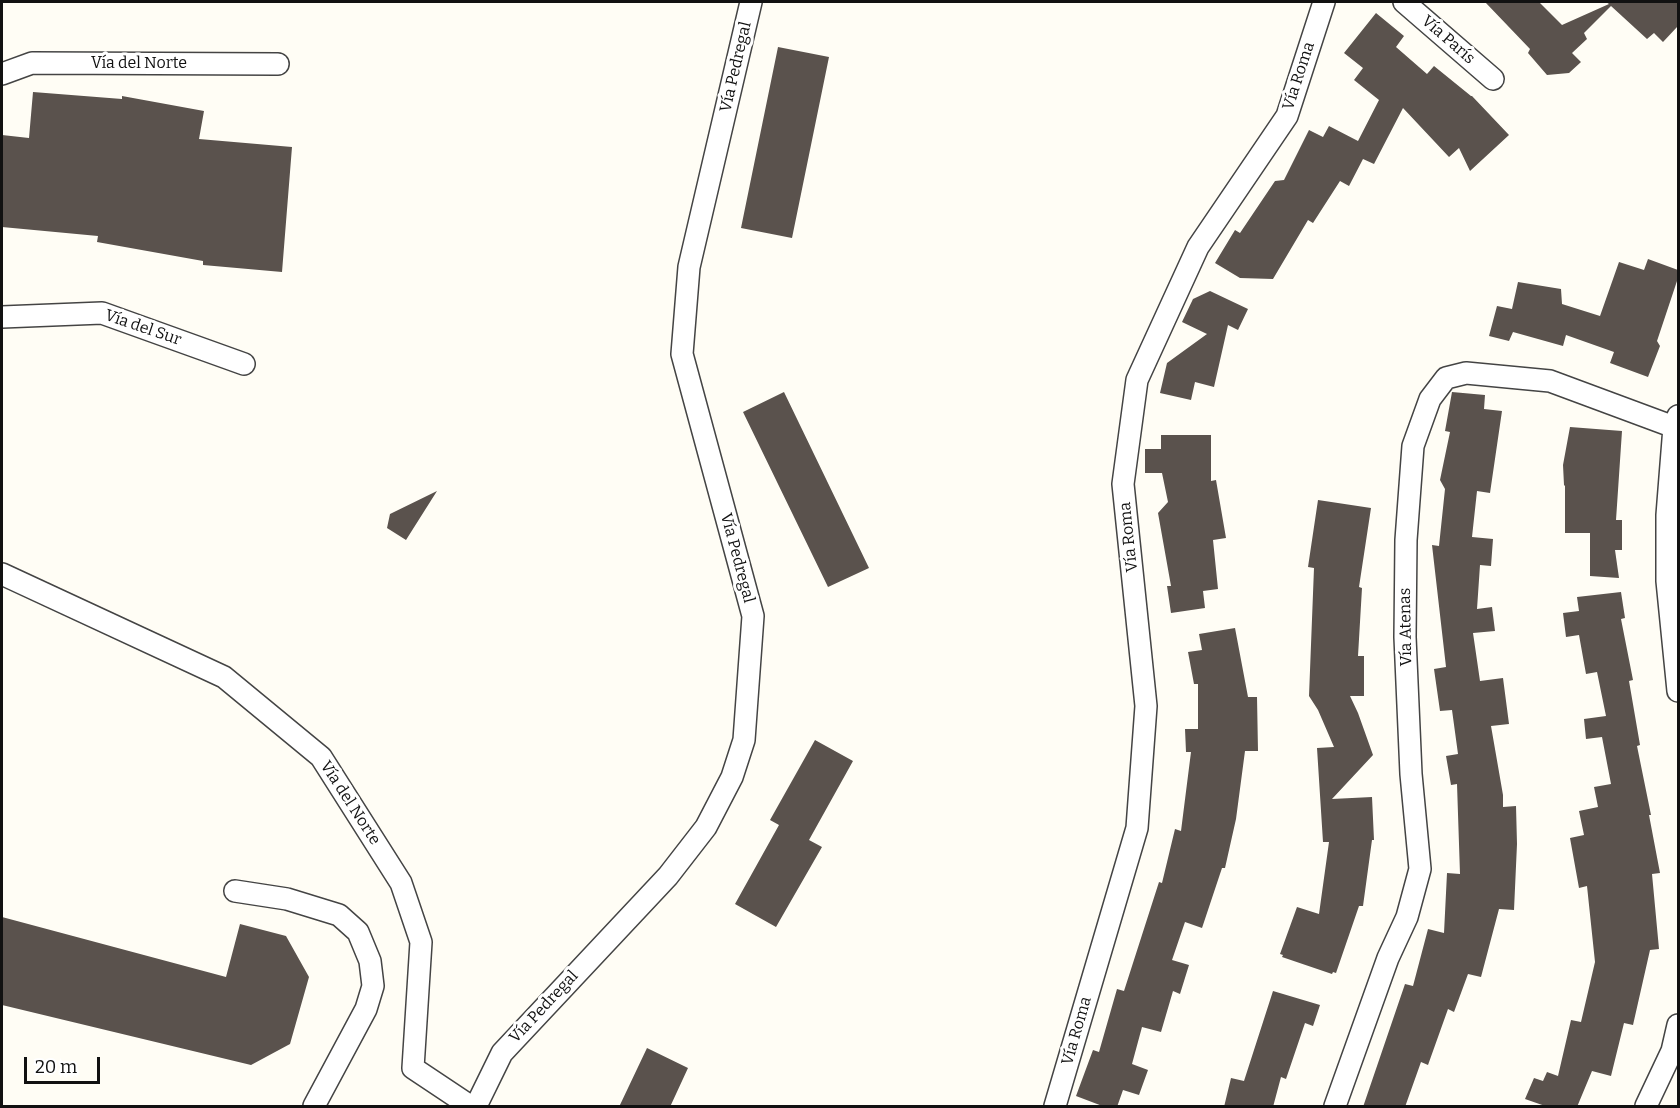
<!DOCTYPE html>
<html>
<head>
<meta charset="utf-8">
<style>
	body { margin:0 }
	#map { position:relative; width:1680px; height:1108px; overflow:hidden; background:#fffdf5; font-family:Bitter,serif }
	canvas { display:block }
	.frame { position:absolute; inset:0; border:3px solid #111; pointer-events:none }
	.scale { position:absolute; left:24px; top:1057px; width:76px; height:27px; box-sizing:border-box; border:3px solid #111; border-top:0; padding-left:8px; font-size:18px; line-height:21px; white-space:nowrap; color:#111; -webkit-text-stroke:4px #fff; paint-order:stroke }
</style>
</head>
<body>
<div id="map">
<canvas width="1680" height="1108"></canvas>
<div class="frame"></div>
<div class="scale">20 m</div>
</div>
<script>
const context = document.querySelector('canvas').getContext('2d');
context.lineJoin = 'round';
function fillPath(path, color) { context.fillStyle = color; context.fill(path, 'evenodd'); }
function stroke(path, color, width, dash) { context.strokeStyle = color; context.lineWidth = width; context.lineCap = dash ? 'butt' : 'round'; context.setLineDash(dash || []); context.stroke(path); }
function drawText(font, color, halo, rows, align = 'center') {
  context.font = font + ' Bitter,serif'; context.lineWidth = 6; context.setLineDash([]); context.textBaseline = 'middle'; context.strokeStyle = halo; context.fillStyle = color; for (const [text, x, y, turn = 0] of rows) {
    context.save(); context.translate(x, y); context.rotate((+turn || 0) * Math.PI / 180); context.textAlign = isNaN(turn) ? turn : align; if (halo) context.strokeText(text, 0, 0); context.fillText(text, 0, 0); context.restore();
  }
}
const building = new Path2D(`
	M 1485,2 L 1539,2 L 1562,25 L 1609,4 L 1606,2 L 1678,2 L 1678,26 L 1663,42 L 1654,33 L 1647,39 L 1611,6 L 1584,33 L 1587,39 L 1572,53 L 1581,62 L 1569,73 L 1547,75 L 1528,53 L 1530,49 Z
	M 1376,13 L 1404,36 L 1396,47 L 1427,74 L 1434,66 L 1471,96 L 1472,96 L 1509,135 L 1470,171 L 1459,148 L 1449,157 L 1403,108 L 1374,164 L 1363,159 L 1349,186 L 1340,181 L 1313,223 L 1308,220 L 1273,279 L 1240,278 L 1215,263 L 1235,230 L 1240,233 L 1275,181 L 1284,180 L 1309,130 L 1323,137 L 1329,126 L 1358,141 L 1379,100 L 1354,80 L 1363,68 L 1344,53 Z
	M 778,47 L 829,57 L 792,238 L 741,228 Z
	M 33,92 L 122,99 L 122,96 L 204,111 L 199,139 L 292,147 L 282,272 L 203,265 L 203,261 L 97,242 L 98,236 L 2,227 L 2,135 L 29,138 Z
	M 1648,259 L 1678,270 L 1678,278 L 1657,341 L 1660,346 L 1648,377 L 1610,363 L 1614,352 L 1566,335 L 1563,346 L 1513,332 L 1509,341 L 1489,336 L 1497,306 L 1512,309 L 1518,282 L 1561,289 L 1562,304 L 1600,316 L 1619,262 L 1644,270 Z
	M 1210,291 L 1248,309 L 1238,330 L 1228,325 L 1214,387 L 1195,382 L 1191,400 L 1160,393 L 1167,363 L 1207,334 L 1182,322 L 1193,299 Z
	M 784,392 L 869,568 L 828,587 L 743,412 Z
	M 1452,392 L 1485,395 L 1484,409 L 1502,411 L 1490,493 L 1477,491 L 1472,537 L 1493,539 L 1491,566 L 1480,565 L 1477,609 L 1492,607 L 1495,631 L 1473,633 L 1480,681 L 1503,678 L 1509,724 L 1491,726 L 1503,795 L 1503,807 L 1516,806 L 1517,844 L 1514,910 L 1499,909 L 1481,977 L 1468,974 L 1454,1012 L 1448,1009 L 1428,1065 L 1421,1062 L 1405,1107 L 1363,1107 L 1405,984 L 1413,986 L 1428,929 L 1444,933 L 1447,873 L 1460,874 L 1457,784 L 1451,785 L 1446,756 L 1458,754 L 1452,710 L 1440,711 L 1434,669 L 1446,667 L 1432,545 L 1439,546 L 1445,489 L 1440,480 L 1450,432 L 1445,431 Z
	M 1570,427 L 1622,431 L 1616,520 L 1622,520 L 1622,550 L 1615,550 L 1619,578 L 1590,576 L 1590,533 L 1565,533 L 1565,486 L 1564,485 L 1563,465 Z
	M 1161,435 L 1211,435 L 1211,481 L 1216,480 L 1226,538 L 1213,540 L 1218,589 L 1203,591 L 1205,608 L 1171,613 L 1167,586 L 1171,586 L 1158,513 L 1168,502 L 1162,473 L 1145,473 L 1145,449 L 1161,449 Z
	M 437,491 L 406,540 L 387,528 L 390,514 Z
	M 1318,500 L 1371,508 L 1359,587 L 1362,588 L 1358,656 L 1364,656 L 1364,696 L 1350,696 L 1358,713 L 1373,755 L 1332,799 L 1372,797 L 1374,840 L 1372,840 L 1363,906 L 1359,906 L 1336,973 L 1333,972 L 1332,974 L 1282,957 L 1283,955 L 1280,954 L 1297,907 L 1319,914 L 1329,842 L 1323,842 L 1317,748 L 1334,747 L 1318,710 L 1309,696 L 1314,568 L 1308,567 Z
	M 1621,592 L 1625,618 L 1621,619 L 1633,680 L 1629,681 L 1640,745 L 1637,746 L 1651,815 L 1649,815 L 1660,873 L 1652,874 L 1659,949 L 1650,950 L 1633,1025 L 1624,1023 L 1611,1076 L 1592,1071 L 1577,1107 L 1548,1107 L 1525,1099 L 1534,1078 L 1543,1081 L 1547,1072 L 1558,1076 L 1571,1020 L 1581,1022 L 1595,962 L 1587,886 L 1579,888 L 1570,838 L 1584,835 L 1579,811 L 1598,807 L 1594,787 L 1611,784 L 1602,737 L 1586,739 L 1584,719 L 1606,716 L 1597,672 L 1586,674 L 1579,635 L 1566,637 L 1563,613 L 1579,611 L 1577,597 Z
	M 1235,628 L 1248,697 L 1257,697 L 1258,751 L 1245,751 L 1236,819 L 1225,868 L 1222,868 L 1202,928 L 1185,922 L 1172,960 L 1189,965 L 1180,994 L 1173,991 L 1161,1032 L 1142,1027 L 1132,1064 L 1148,1070 L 1139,1095 L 1123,1090 L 1117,1107 L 1105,1107 L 1076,1096 L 1093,1050 L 1099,1052 L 1117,989 L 1124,991 L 1159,882 L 1162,883 L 1175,829 L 1181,831 L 1191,752 L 1186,752 L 1185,729 L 1198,729 L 1198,684 L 1194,684 L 1188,652 L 1202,650 L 1199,634 Z
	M 815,740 L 853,761 L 809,840 L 822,847 L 776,927 L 735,904 L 779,825 L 770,820 Z
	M 2,917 L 226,977 L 240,924 L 286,936 L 309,977 L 290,1044 L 251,1065 L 2,1005 Z
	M 1273,991 L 1320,1005 L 1313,1026 L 1305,1023 L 1286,1079 L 1281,1077 L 1273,1107 L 1224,1107 L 1231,1078 L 1244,1081 Z
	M 647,1048 L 688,1068 L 670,1107 L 619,1107 Z`);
const street = new Path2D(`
	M 1404,2 L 1493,79
	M 2,74 L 32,63 L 278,64
	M 2,317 L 102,313 L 244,364
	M 1678,416 L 1674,427 L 1667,515 L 1667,581 L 1678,691
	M 2,574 L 224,677 L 321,757 L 401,883 L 421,942 L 413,1068 L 470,1106
	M 235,891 L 287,899 L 339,915 L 358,932 L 370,961 L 373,986 L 366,1009 L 314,1106
	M 476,1106 L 502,1053 L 668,876 L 706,827 L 732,777 L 744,740 L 753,616 L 682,354 L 689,267 L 751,2
	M 1055,1106 L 1137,828 L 1146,706 L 1123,484 L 1137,380 L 1198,247 L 1287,116 L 1324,2
	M 1335,1106 L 1388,958 L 1407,917 L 1420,869 L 1411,774 L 1405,637 L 1406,540 L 1413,446 L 1430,399 L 1446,378 L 1466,373 L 1550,381 L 1674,427
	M 1646,1106 L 1672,1051 L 1678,1025`);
const streetNames = [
	["Vía París",1448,40,41],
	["Vía del Norte",139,64],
	["Vía Pedregal",736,67,-77],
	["Vía Roma",1299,76,-72],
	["Vía del Sur",143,328,19],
	["Vía Roma",1129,537,-96],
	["Vía Pedregal",737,558,75],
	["Vía Atenas",1406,627,-91],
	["Vía del Norte",350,803,57],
	["Vía Pedregal",544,1007,-47],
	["Vía Roma",1077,1031,-74]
];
fillPath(building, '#5a524d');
stroke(street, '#444', 24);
stroke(street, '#fff', 21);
drawText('16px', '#111', '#fff', streetNames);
</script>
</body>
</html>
